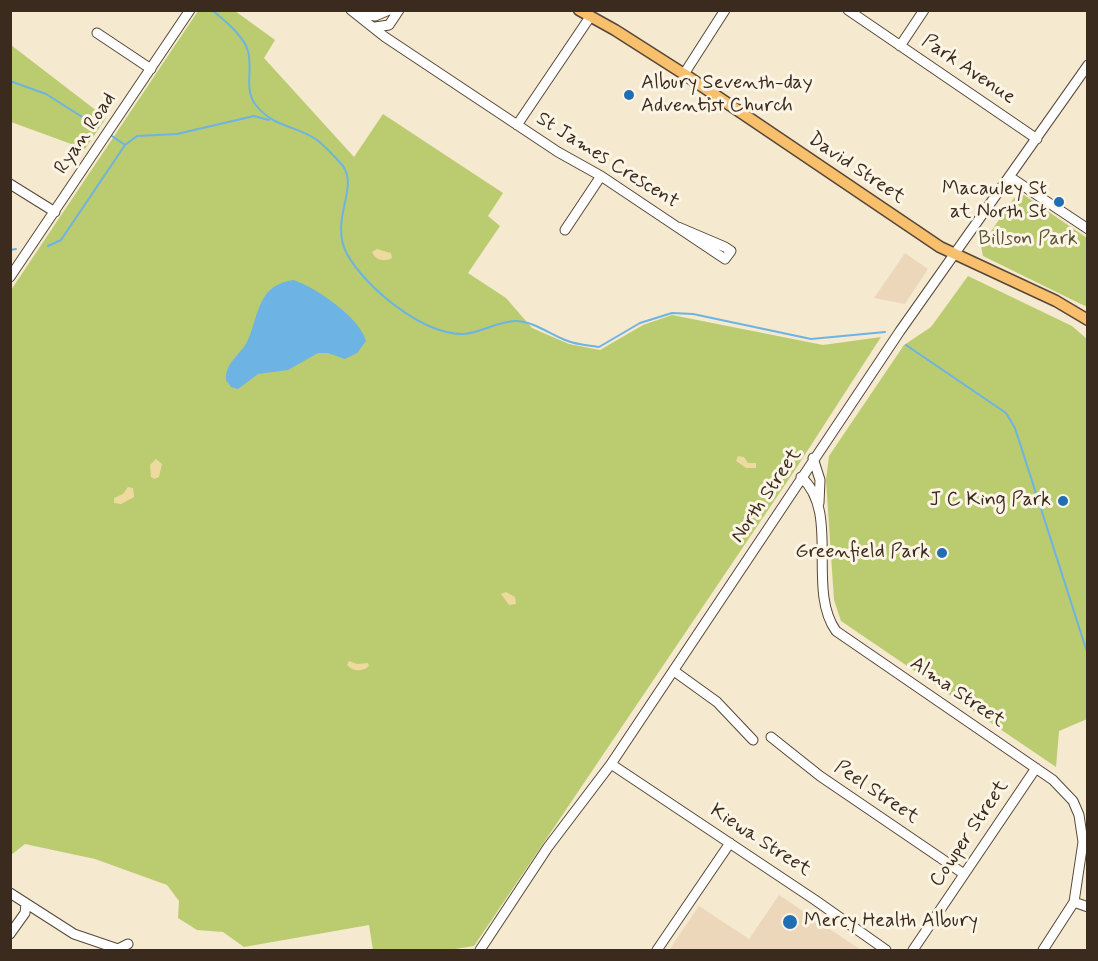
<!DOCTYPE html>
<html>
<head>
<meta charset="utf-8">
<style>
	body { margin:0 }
	#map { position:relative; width:1098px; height:961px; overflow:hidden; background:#f5e9cf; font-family:Mynerve,sans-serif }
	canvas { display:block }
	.frame { position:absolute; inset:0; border:12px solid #3b2a1e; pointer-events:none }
</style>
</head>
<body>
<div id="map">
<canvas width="1098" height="961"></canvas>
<div class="frame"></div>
</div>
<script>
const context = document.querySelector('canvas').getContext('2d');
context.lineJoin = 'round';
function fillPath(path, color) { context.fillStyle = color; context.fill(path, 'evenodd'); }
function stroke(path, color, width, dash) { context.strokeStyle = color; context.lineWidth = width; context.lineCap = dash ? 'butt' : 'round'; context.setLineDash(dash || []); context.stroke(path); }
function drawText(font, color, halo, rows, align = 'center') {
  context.font = font + ' Mynerve,sans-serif'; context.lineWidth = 6; context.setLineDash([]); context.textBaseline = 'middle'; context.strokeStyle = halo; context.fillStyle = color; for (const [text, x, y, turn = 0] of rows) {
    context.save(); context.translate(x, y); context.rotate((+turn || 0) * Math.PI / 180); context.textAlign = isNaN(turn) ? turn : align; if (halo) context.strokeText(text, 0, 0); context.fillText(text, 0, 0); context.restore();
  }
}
const built = new Path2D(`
	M 905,253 L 928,269 L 905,304 L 874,298 Z
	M 779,895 L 861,950 L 669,950 L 699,906 L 749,939 Z`);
const green = new Path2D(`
	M 198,11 L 235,11 L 275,40 L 264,58 L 354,157 L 383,114 L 503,193 L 488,216 L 500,226 L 468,273 L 506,298 L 532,328 L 569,344 L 600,350 L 643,325 L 672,315 L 823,345 L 881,337 L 793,473 L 474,946 L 449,950 L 373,950 L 369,925 L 244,947 L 223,932 L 197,930 L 178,918 L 179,901 L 167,885 L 95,859 L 25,844 L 11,855 L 11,290 Z
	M 11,45 L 106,118 L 85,149 L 11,122 Z
	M 1024,195 L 1087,238 L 1087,307 L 983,256 L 981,246 L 1014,198 Z
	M 968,276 L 1072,326 L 1087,339 L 1087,719 L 1059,731 L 1056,767 L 841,621 L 834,600 L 826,480 L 829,456 L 904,345 L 931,327 Z`);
const sand = new Path2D(`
	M 377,249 L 391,253 L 392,258 C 385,262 376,261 372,252 Z
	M 738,456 L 744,457 L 748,463 L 756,463 L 756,468 L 746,468 L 736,461 Z
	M 156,459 L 162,464 L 159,477 L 154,479 L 151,477 L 150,465 Z
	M 128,487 L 133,488 L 134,497 L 121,504 L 114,503 L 114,498 L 123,494 Z
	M 506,592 L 515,597 L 516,604 L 509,605 L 501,594 Z
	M 349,661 L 357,664 L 368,663 L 369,666 C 363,672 353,672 347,665 Z`);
const water = new Path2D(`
	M 293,280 C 315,286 361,319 366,341 L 357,353 L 345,359 L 328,353 L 318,353 L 288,370 L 258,374 L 238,389 L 231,387 L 226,380 C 225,362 241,355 248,340 C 259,314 258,285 293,280 Z`);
const stream = new Path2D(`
	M 212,10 C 224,20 244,36 248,51 C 253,68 244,89 255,104 C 273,128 296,125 317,140 C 326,147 336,158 343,166 C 359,189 329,220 347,254 C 366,288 423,335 464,334 C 481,333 500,320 517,321 C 535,322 551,335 568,341 C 577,345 589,345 599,347 L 640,323 L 672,313 L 693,314 L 811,339 L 885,332
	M 10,81 L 46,94 L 98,127
	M 112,136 L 125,145 L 137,136 L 177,134 L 254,116 L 269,120
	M 48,246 L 61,240 L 125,145
	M 10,250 L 16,249
	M 906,345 L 1006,413 L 1015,428 L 1088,655`);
const minor = new Path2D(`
	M 351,10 L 385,37 L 558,152 L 601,176 L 725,259 L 731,251 L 725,247 L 678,227
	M 848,10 L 1037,139
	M 356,13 L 375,16 L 389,10
	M 375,27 L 389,25 L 399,10
	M 97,33 L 151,69
	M 900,46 L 924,10
	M 684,74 L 725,10
	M 517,125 L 590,17
	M 1010,177 L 1088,229
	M 10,184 L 55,212
	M 565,230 L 601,176
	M 10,277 L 190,10
	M 813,458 L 820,480 L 819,503
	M 801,477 C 841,512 806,589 836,631 L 1053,780 L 1073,801 L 1079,815 L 1083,842 L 1074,902 L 1043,950
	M 674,671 L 717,702 L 753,740
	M 771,737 L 820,776 L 964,874
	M 611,764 L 815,900 L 886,950
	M 10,893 L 74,934 L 118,949 L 128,944
	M 1074,902 L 1088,907
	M 10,934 L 25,913 L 26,904
	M 480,950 L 548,847 L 611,764 L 900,331 L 1088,65
	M 657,950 L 730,843
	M 913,950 L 1036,768`);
const major = new Path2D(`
	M 579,10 L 615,30 L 684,74 L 940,247 L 1056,301 L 1088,320`);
const markers = [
	[629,95,6,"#1f6fb2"],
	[1059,202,6,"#1f6fb2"],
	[1063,501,6,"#1f6fb2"],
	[942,553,6,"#1f6fb2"],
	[790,922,8,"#1f6fb2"]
];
const streetNames = [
	["Park Avenue",968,70,34],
	["Ryan Road",86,134,-56],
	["St James Crescent",607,161,32],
	["David Street",856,169,34],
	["North Street",767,496,-56],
	["Alma Street",957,693,34],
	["Peel Street",876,793,34],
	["Cowper Street",970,834,-56],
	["Kiewa Street",760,841,33]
];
const poiNames = [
	["Albury Seventh-day",641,84,"left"],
	["Adventist Church",641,107,"left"],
	["Macauley St",1047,190],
	["at North St",1047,213],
	["J C King Park",1051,501],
	["Greenfield Park",930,553],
	["Mercy Health Albury",804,922,"left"]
];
const parkNames = [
	["Billson Park",1028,240]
];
fillPath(built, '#edd7bb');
fillPath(green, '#bacc6f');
fillPath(sand, '#eeda9e');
fillPath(water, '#6db3e4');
stroke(stream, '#6db3e4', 2);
stroke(minor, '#574739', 11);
stroke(major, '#574739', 13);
stroke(minor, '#fff', 9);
stroke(major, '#f8bf6c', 10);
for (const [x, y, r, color] of markers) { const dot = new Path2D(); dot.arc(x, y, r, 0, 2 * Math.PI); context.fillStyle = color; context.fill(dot); stroke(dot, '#fcf5e5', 2); }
drawText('20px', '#3b2a1e', '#fcf5e5', streetNames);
drawText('20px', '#3b2a1e', '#fcf5e5', poiNames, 'right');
drawText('20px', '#5b5232', '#fcf5e5', parkNames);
</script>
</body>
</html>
